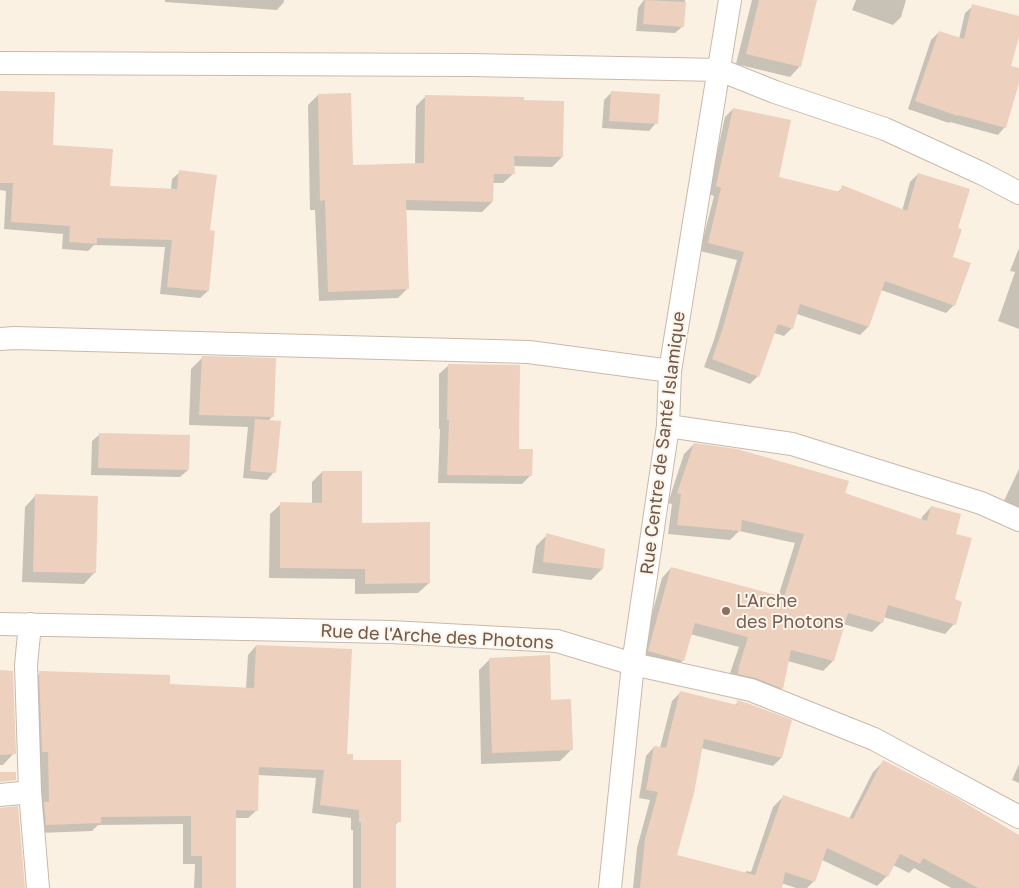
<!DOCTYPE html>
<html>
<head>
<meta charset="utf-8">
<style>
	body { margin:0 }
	canvas { display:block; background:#faf1e3 }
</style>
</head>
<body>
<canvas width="1019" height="888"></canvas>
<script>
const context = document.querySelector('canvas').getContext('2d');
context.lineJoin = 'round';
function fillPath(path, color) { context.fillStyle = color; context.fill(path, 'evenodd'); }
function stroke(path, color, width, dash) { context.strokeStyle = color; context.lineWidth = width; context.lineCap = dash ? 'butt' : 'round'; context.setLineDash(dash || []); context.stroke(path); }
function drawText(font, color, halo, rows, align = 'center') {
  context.font = font + ' "Golos Text",sans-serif'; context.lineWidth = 4; context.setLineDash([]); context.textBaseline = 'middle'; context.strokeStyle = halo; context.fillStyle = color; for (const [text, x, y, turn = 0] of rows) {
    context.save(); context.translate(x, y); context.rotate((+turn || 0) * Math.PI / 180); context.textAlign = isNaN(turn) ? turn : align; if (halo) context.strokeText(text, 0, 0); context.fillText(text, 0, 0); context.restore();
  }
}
const shadow = new Path2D(`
	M 165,0 L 284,0 L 284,2 L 277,10 L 165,2 Z
	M 644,0 L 685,0 L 683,26 L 675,33 L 636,31 L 638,8 Z
	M 752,0 L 816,0 L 800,66 L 790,77 L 736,64 Z
	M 856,0 L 906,0 L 901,17 L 893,25 L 852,10 Z
	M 973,6 L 1019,17 L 1019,32 L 1010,67 L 1019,69 L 1019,78 L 1005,127 L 998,135 L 950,122 L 949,123 L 908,109 L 931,40 L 939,32 L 959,39 L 965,13 Z
	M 0,92 L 51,146 L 109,187 L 171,190 L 172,179 L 180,172 L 208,231 L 208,291 L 200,298 L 160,294 L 165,247 L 94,245 L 88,251 L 62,249 L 63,234 L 4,229 L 6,191 L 0,190 Z
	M 612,92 L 656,123 L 649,131 L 602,128 L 604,100 Z
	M 318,95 L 351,166 L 415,165 L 416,106 L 426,96 L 523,101 L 562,157 L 552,167 L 513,166 L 514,173 L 503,183 L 492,183 L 492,202 L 482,212 L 405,210 L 408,288 L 398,298 L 319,301 L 315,210 L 310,210 L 308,105 Z
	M 733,109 L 777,178 L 837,193 L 843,187 L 902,211 L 910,182 L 918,174 L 957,228 L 952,257 L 954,305 L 946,313 L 881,290 L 868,327 L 860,335 L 797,314 L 792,328 L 784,336 L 774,333 L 758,376 L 750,384 L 704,367 L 714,340 L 737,260 L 700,251 L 714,196 L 708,194 L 725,117 Z
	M 1019,248 L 1019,329 L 998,321 L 1015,272 L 1010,271 Z
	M 202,358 L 272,417 L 268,421 L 274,472 L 267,480 L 243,478 L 248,427 L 189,425 L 191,369 Z
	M 449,365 L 517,450 L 531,475 L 522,484 L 438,483 L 440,429 L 439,429 L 439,374 Z
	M 100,434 L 188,470 L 180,477 L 91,475 L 92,441 Z
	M 694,444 L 921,521 L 922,517 L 931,507 L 954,535 L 954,624 L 945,634 L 883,617 L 882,622 L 872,632 L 843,624 L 833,661 L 823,671 L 788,661 L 782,688 L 772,698 L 729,676 L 739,647 L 690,634 L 683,660 L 673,670 L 639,661 L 662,578 L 671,568 L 778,597 L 795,543 L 739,531 L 730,540 L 668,534 L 672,504 L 668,503 L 684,454 Z
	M 1019,469 L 1019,513 L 1002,505 Z
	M 322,472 L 361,525 L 429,583 L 418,593 L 355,594 L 355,579 L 269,578 L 270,514 L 281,504 L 312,504 L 312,482 Z
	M 36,495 L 95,572 L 84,584 L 22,582 L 25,507 Z
	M 547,535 L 602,569 L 591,580 L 532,573 L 536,546 Z
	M 256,646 L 399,821 L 394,826 L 394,888 L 353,888 L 353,830 L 351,830 L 351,818 L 312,813 L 316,778 L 257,775 L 257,810 L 248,818 L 235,818 L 235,888 L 194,888 L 195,864 L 183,864 L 183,824 L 98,825 L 92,831 L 38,833 L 41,807 L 40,760 L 34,760 L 31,681 L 40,673 L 169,685 L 246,689 L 248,655 Z
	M 490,659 L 550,701 L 571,750 L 560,761 L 481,764 L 479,670 Z
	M 0,672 L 14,753 L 3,765 L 0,765 Z
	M 680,693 L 734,706 L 738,702 L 791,721 L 781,758 L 773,766 L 701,748 L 676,856 L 726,888 L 633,888 L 637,848 L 650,800 L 639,798 L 646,756 L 654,747 L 660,748 L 672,701 Z
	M 883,762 L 1019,836 L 1019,881 L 1015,888 L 951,888 L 914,868 L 909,873 L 893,865 L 887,876 L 877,886 L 822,860 L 814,881 L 807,888 L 796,888 L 781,883 L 780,888 L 735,888 L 737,881 L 747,871 L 751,872 L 773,807 L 783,797 L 849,819 L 873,772 Z
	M 1019,764 L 1019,783 L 1012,780 Z`);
const building = new Path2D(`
	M 645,0 L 686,2 L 684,27 L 643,24 Z
	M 759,0 L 817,0 L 801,67 L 746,54 Z
	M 972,4 L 1019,16 L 1019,37 L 1011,66 L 1019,68 L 1019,83 L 1006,128 L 958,115 L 958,116 L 915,101 L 939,31 L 964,39 Z
	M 0,91 L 55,92 L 53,145 L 113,149 L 110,186 L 177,189 L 179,170 L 217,175 L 210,230 L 215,231 L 209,291 L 167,287 L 172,240 L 97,238 L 97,244 L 69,242 L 70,226 L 11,222 L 13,183 L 0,183 Z
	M 611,91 L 660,94 L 658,124 L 609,121 Z
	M 351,93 L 353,165 L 424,163 L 425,95 L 524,97 L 524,100 L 564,101 L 563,157 L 514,156 L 515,174 L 494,174 L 493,202 L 406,200 L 409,289 L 328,292 L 325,200 L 320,201 L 318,94 Z
	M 733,108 L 791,120 L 779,177 L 840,192 L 842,185 L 907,211 L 918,173 L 970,189 L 958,228 L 962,229 L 953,257 L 971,263 L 955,306 L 885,281 L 869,327 L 800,304 L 793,329 L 778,324 L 759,377 L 712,359 L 722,331 L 744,252 L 708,243 L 721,188 L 716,186 Z
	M 202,356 L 276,358 L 274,417 L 199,415 Z
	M 448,364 L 520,365 L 519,449 L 533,449 L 532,476 L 447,475 L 449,420 L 447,420 Z
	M 255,419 L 281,421 L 276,473 L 250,471 Z
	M 99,433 L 190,435 L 189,470 L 98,468 Z
	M 694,443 L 737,449 L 849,481 L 845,493 L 927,521 L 931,506 L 961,514 L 956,534 L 972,538 L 955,599 L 962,602 L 956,625 L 888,605 L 883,623 L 848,613 L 834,661 L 791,650 L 783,689 L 756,678 L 738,674 L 739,666 L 748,637 L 695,623 L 684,661 L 648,651 L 671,567 L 784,597 L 804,534 L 742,520 L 741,531 L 677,525 L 681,494 L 677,493 Z
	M 322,471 L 362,471 L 362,523 L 430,522 L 430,583 L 365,584 L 365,569 L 280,568 L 280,502 L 322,503 Z
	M 35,494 L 98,496 L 96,573 L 33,572 Z
	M 546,533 L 605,549 L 603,569 L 543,562 Z
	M 256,645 L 352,649 L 347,754 L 353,754 L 353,760 L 401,760 L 401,822 L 396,822 L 396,888 L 361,888 L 361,822 L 359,822 L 359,810 L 320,805 L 324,770 L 259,767 L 258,811 L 236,810 L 236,888 L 202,888 L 202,856 L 191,856 L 191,816 L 101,817 L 101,823 L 46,825 L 44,802 L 49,802 L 48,752 L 42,752 L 39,671 L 170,675 L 170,684 L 254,688 Z
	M 550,655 L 551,700 L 571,699 L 573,750 L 492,753 L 489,658 Z
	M 0,670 L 13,671 L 16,754 L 0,755 Z
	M 680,691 L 737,705 L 737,700 L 747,703 L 792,720 L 782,758 L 704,739 L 694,793 L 677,855 L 755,875 L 783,795 L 853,819 L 883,760 L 955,797 L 1019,835 L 1019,888 L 978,888 L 923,858 L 920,864 L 900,854 L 888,877 L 827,848 L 815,882 L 785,872 L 782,888 L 640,888 L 645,839 L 658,792 L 646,790 L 654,746 L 666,748 Z
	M 0,772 L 16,772 L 16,780 L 0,782 Z
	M 18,806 L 25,888 L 0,888 L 0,808 Z`);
const street = new Path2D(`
	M 0,63 L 470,65 L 720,70 L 775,92 L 885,129 L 983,174 L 1019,193
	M 0,339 L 14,338 L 529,352 L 670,371
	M 668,426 L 792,444 L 981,503 L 1019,520
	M 0,624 L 391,632 L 557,641 L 633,664 L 751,690 L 874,739 L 1019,817
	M 30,624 L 26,665 L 30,792 L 38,888
	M 0,795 L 30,792
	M 610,888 L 633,664 L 668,426 L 670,371 L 730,0`);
const markers = [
	[726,611,5,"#8d6e63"]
];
const streetNames = [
	["Rue Centre de Santé Islamique",663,443,-83],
	["Rue de l'Arche des Photons",437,637,3]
];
const educationNames = [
	["L'Arche",736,601],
	["des Photons",736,622]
];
fillPath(shadow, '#0003');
fillPath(building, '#edd0bd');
stroke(street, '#cab9ab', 24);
stroke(street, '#fff', 22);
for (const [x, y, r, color] of markers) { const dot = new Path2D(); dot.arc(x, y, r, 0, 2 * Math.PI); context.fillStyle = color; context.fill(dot); stroke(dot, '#fdf5e9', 2); }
drawText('18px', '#70584b', '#fdf5e9', streetNames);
drawText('18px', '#785e54', '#fdf5e9', educationNames, 'left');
</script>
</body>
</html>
